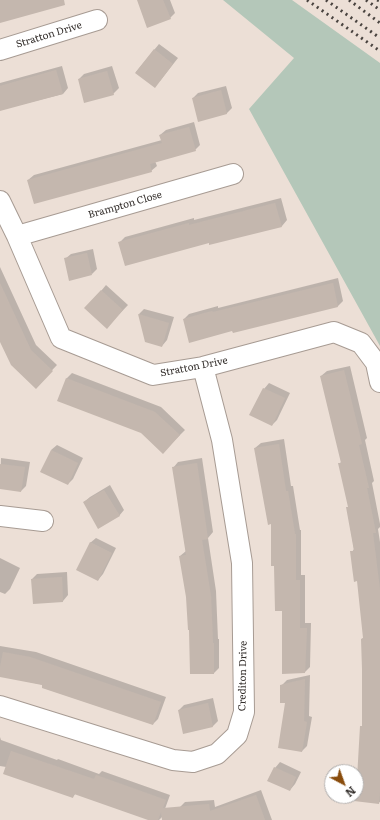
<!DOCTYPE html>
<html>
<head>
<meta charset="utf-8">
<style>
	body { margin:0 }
	#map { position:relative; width:380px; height:820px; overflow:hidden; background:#ecdfd6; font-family:Literata,serif }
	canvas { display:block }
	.north { position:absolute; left:324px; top:764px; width:40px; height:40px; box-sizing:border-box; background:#fff; border:1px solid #aeacab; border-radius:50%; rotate:139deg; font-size:11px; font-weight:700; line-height:16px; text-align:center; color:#342f2c }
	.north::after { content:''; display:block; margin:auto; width:14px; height:18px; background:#894c0c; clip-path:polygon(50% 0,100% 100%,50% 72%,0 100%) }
</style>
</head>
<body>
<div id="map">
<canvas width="380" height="820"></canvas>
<div class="north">N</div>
</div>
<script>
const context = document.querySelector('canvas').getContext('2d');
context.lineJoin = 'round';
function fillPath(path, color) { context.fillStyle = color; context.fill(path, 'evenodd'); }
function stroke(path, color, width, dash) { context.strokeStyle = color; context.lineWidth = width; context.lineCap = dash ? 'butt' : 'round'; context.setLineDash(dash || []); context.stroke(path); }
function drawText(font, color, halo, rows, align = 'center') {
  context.font = font + ' Literata,serif'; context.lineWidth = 3; context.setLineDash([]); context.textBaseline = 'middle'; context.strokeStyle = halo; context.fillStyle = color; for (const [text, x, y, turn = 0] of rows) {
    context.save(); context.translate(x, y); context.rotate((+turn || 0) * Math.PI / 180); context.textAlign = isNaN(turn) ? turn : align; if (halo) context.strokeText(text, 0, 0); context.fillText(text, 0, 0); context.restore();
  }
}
const green = new Path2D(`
	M 223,0 L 292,0 L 380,63 L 380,346 L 249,109 L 294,58 Z`);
const shadow = new Path2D(`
	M 138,0 L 170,0 L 175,13 L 170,18 Z
	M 159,44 L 178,58 L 160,81 L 136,72 Z
	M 62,66 L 68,88 L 63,94 L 0,110 L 0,83 Z
	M 112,66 L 119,88 L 113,94 L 79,79 L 84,74 Z
	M 226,86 L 232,108 L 226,114 L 193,98 L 198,93 Z
	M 194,122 L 200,145 L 195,150 L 155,161 L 157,166 L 151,171 L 28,180 L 34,175 L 162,140 L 160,135 L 166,130 Z
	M 281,198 L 287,220 L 282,226 L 210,244 L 210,242 L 119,243 L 125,237 L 194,218 L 194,220 Z
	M 93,249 L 97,269 L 92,274 L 65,259 L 71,254 Z
	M 0,267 L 36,345 L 57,365 L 36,387 L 0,340 Z
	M 338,278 L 343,301 L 338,306 L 233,330 L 184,319 L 189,314 L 218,306 L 218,308 Z
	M 106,285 L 128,305 L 112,322 L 101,291 Z
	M 144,309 L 174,317 L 167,340 L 162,346 L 146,341 L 139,314 Z
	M 350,366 L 367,438 L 365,440 L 374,481 L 372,483 L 380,524 L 380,527 L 378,529 L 380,542 L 380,802 L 378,803 L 356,796 L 360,758 L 361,727 L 363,725 L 362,639 L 364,637 L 358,580 L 352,552 L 354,549 L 347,508 L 349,506 L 339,464 L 342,461 L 321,376 L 327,371 Z
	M 72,373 L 161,407 L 185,430 L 163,452 L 141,432 L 58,400 L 67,378 Z
	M 269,383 L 290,393 L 277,420 L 272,425 L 264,389 Z
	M 284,439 L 291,486 L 293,486 L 300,530 L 301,530 L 301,575 L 305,575 L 305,623 L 311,623 L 310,667 L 305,672 L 283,610 L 275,564 L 272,523 L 255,448 L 261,443 Z
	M 57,445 L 83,458 L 73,479 L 68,484 L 51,450 Z
	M 1,458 L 30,462 L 26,486 L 21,491 L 0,488 Z
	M 202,458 L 213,532 L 208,538 L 216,591 L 218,639 L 219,639 L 219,668 L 214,673 L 191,673 L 190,628 L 187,597 L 180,556 L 186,551 L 173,468 L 178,462 Z
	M 110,485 L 124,510 L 119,516 L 84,502 L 90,497 Z
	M 96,538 L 116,548 L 103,574 L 98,580 L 90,543 Z
	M 0,558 L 20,568 L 10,589 L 5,594 L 0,592 Z
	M 67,572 L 68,595 L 63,601 L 32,579 L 37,574 Z
	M 0,646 L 36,652 L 166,697 L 158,719 L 153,724 L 44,685 L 0,676 Z
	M 310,675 L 309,716 L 312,717 L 307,746 L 302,751 L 281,686 L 287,680 Z
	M 213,698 L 218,721 L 213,726 L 184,733 L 179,710 L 184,705 Z
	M 0,737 L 1,740 L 57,760 L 58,759 L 99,774 L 102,771 L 170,795 L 162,817 L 159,820 L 151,820 L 76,793 L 73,797 L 6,767 L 0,766 Z
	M 280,762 L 301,772 L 295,784 L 290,790 L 275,768 Z
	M 261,790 L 272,820 L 181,820 L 180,807 L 185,802 L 214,800 L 215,807 Z`);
const building = new Path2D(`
	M 0,0 L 64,0 L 65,5 L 0,23 Z
	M 137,0 L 163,0 L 171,19 L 147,28 Z
	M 154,49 L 173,64 L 155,88 L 135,73 Z
	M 56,70 L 63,94 L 0,111 L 0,86 Z
	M 107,71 L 114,95 L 84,103 L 78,79 Z
	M 221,90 L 227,114 L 198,122 L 192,98 Z
	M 189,127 L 196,151 L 150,164 L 152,172 L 34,204 L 27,180 L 162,143 L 159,135 Z
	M 275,203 L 282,227 L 209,245 L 209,243 L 125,266 L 118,242 L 189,223 L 189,225 Z
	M 87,253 L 92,275 L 69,281 L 64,258 Z
	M 0,283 L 31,350 L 53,371 L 36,389 L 11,365 L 0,342 Z
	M 333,283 L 338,307 L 233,333 L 232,331 L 189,343 L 183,319 L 212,311 L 213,312 Z
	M 101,290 L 123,310 L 107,329 L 84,308 Z
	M 138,314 L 169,323 L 162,347 L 145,342 Z
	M 344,370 L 362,444 L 359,445 L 369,488 L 367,488 L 376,533 L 373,533 L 380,590 L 380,792 L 379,804 L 354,801 L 355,796 L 356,796 L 360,726 L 362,726 L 362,669 L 361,639 L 363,638 L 357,581 L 354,582 L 352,567 L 350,551 L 354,551 L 346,507 L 348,507 L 338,463 L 341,463 L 320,376 Z
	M 66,378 L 155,412 L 180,435 L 163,454 L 141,433 L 57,401 Z
	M 263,388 L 285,398 L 272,426 L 249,415 Z
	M 279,444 L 286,491 L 288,491 L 295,534 L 296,534 L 296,580 L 300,580 L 300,628 L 307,628 L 305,673 L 282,674 L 282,611 L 275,611 L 274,566 L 271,566 L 271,524 L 268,525 L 254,448 Z
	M 51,450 L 78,463 L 68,485 L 40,472 Z
	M 197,463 L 208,539 L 202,540 L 211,596 L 213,643 L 214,643 L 214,674 L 190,674 L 189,630 L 188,630 L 186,597 L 179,556 L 186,555 L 172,467 Z
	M 0,464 L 25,467 L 21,492 L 0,489 Z
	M 104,490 L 120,516 L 98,529 L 83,502 Z
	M 90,542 L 112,553 L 98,581 L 76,570 Z
	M 62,577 L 63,602 L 33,604 L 31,579 Z
	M 3,652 L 30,657 L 161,702 L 153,725 L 42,688 L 42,685 L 0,677 L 0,667 Z
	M 305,679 L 304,721 L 307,722 L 302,752 L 278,748 L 285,703 L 280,703 L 280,685 Z
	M 208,703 L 213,727 L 183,734 L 178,710 Z
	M 11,751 L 94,779 L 96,775 L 166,800 L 163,808 L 209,804 L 210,811 L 256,795 L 265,820 L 162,820 L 161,812 L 158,820 L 148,820 L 74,794 L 73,798 L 3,774 Z
	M 274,767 L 296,777 L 290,791 L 267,781 Z`);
const minor = new Path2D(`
	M 0,50 L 97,20
	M 0,201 L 17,236 L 61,338 L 153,375 L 203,367 L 334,332 L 361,343 L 376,363 L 380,382
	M 17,236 L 233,174
	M 0,516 L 43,521
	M 0,706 L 173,760 L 193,762 L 217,754 L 237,735 L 244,712 L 242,563 L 222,440 L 203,367`);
const rail = new Path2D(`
	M 307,0 L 380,51
	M 326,0 L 380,38
	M 349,0 L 380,23
	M 366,0 L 380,10
	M 377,0 L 380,1`);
const streetNames = [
	["Stratton Drive",49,35,-17],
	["Brampton Close",125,205,-16],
	["Stratton Drive",194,367,-11],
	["Crediton Drive",243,676,-89]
];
fillPath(green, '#b4c7b9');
fillPath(shadow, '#0003');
fillPath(building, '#c4b7ae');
stroke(minor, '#a79b93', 22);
stroke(minor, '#fff', 20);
stroke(rail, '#49433f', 3, [2, 4]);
drawText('10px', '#342f2c', '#fff', streetNames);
</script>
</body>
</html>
